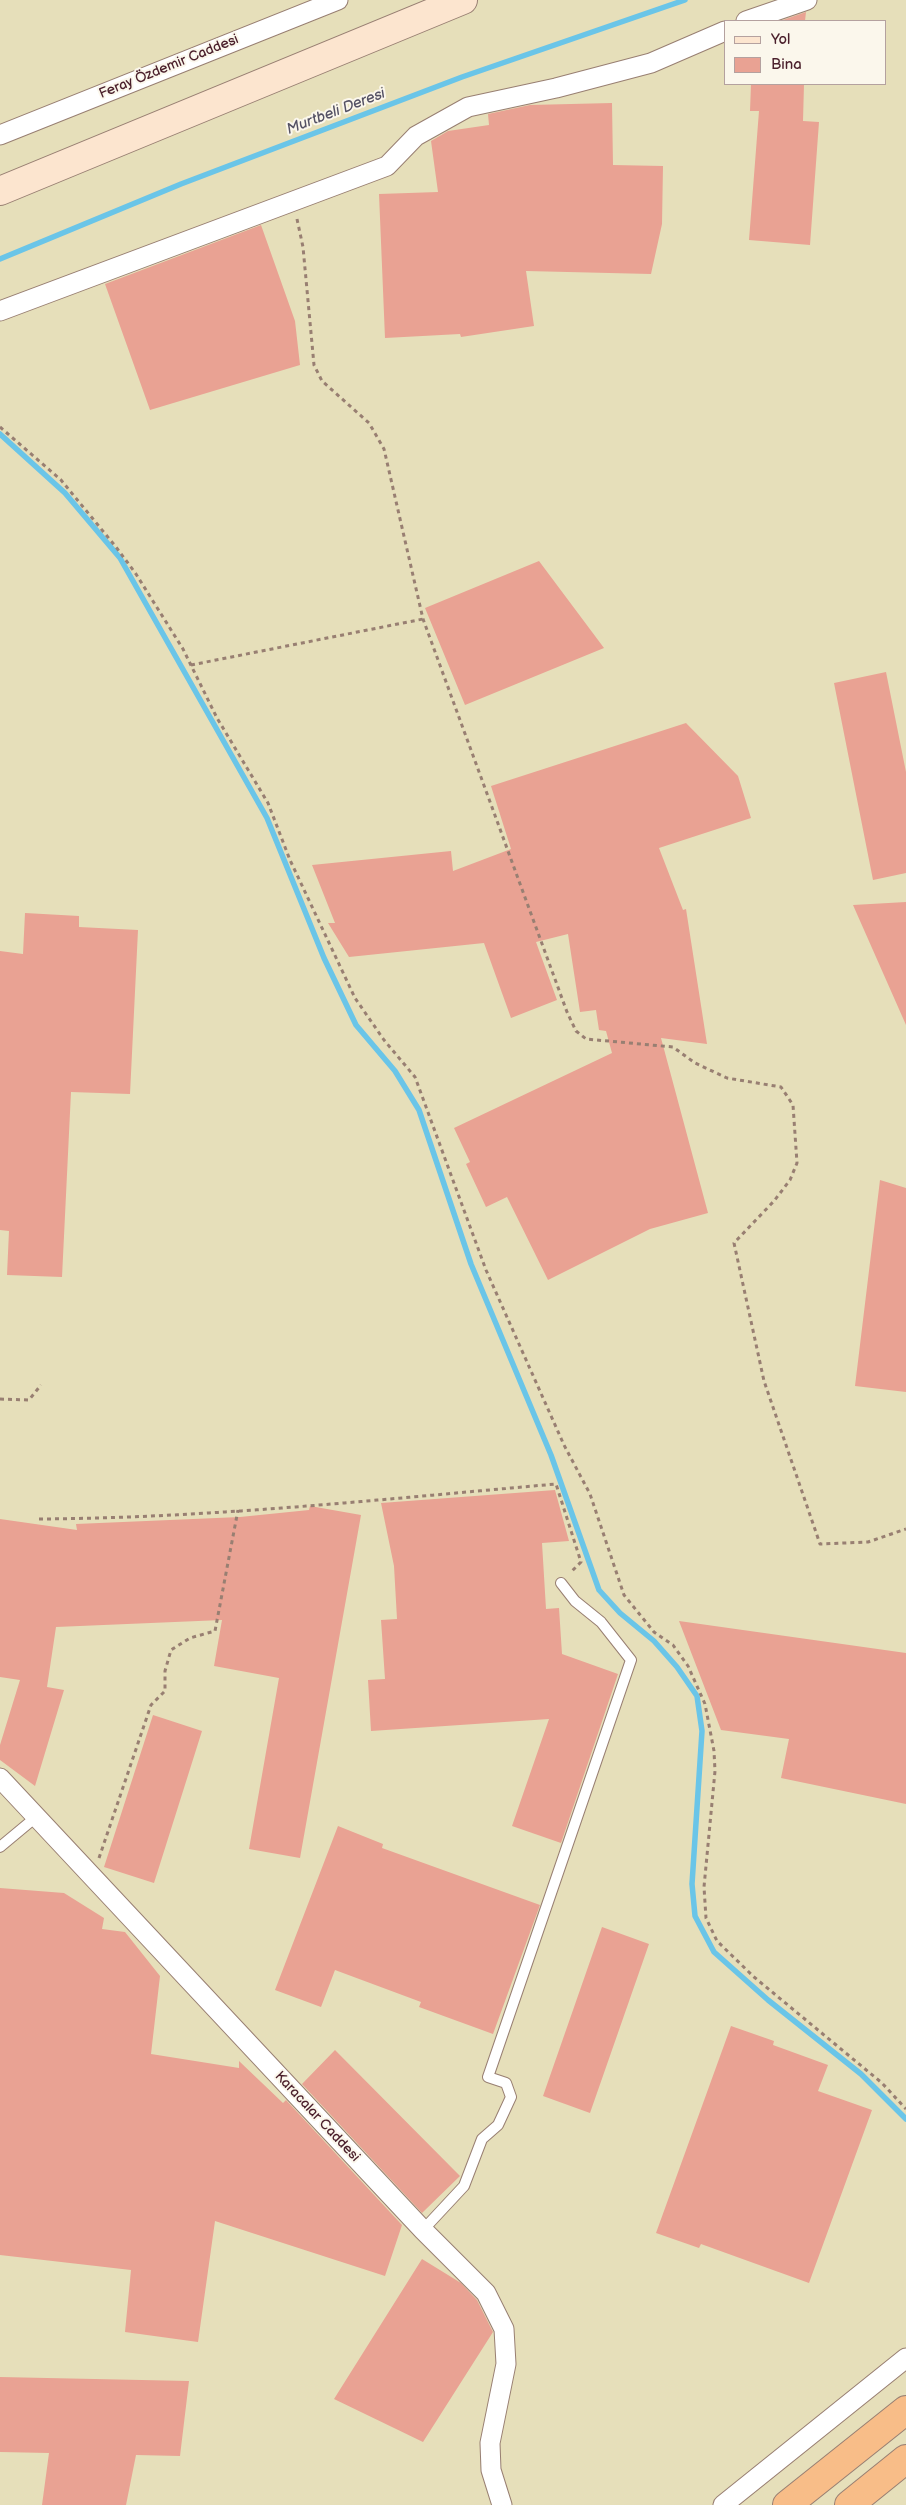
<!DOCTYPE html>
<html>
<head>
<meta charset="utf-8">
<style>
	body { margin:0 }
	#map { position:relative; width:906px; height:2505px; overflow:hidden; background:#e6dfba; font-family:"Balsamiq Sans",sans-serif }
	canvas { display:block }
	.legend { position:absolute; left:724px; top:20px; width:162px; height:65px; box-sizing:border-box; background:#fbf7ec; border:1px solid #b4a19f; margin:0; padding:6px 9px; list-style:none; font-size:15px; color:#4a1f2b }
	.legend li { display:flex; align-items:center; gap:10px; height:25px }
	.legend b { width:25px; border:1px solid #b4a19f }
</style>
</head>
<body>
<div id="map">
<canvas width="906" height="2505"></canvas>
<ul class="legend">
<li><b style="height:6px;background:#fce5cf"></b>Yol</li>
<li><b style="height:14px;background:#e9a293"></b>Bina</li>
</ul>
</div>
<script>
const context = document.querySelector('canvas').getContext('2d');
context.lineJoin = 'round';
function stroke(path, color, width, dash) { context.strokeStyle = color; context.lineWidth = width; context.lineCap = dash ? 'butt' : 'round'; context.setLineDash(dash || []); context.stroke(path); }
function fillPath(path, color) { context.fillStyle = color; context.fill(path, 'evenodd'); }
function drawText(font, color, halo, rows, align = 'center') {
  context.font = font + ' "Balsamiq Sans",sans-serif'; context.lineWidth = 4; context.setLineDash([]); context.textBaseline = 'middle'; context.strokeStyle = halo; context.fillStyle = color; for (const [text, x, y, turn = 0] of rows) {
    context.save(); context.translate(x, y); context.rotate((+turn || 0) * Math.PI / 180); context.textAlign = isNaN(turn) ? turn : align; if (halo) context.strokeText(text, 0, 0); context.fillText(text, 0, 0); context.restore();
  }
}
const stream = new Path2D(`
	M 0,259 L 181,184 L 462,77 L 685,0
	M 0,434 L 65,493 L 120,558 L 267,818 L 324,958 L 356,1025 L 395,1071 L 419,1110 L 471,1264 L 551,1455 L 599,1590 L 620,1613 L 654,1641 L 677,1667 L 697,1696 L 702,1731 L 692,1884 L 695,1916 L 714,1952 L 768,2000 L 861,2074 L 906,2119`);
const building = new Path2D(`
	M 806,12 L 805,21 L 780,21 Z
	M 751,84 L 804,84 L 803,121 L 819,122 L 810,245 L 749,240 L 759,111 L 750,111 Z
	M 612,103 L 613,165 L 663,166 L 662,224 L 651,274 L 526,271 L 534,326 L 461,337 L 460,334 L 385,338 L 379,194 L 438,192 L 431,141 L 448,131 L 489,125 L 488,114 L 530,105 Z
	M 261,225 L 295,321 L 300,365 L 150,410 L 105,284 Z
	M 539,561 L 604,648 L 465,705 L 425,608 Z
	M 886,672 L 906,772 L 906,873 L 873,880 L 834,683 Z
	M 686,723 L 738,776 L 751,818 L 659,848 L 683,910 L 686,909 L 707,1044 L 661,1038 L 708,1213 L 650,1229 L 548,1280 L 507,1197 L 486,1207 L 466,1164 L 470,1162 L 454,1128 L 612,1053 L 606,1031 L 599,1030 L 596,1010 L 580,1012 L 568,934 L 536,942 L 557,1000 L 511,1018 L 484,943 L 349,957 L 328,923 L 335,923 L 312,865 L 451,851 L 453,871 L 511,849 L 491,786 Z
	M 906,902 L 906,1025 L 853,905 Z
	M 25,913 L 79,916 L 79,927 L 138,930 L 130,1094 L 71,1092 L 62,1277 L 7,1275 L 9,1231 L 0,1230 L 0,951 L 23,954 Z
	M 880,1180 L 906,1188 L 906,1392 L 855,1386 Z
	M 555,1490 L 569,1541 L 542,1543 L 546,1609 L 559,1608 L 562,1654 L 618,1674 L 561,1843 L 512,1826 L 549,1719 L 371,1731 L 368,1680 L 385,1679 L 381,1620 L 397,1619 L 394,1566 L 381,1503 Z
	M 310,1506 L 361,1515 L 300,1858 L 249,1849 L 279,1678 L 214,1666 L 222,1620 L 56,1627 L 47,1687 L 64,1690 L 35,1786 L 0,1760 L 0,1745 L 20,1680 L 0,1677 L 0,1519 L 77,1530 L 76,1524 L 240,1517 L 309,1510 Z
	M 679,1621 L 906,1653 L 906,1804 L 781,1778 L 789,1739 L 721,1730 Z
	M 153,1715 L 202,1731 L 154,1883 L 104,1867 Z
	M 338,1826 L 383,1844 L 382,1848 L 540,1905 L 493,2034 L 419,2007 L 421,2002 L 335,1970 L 321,2007 L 275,1990 Z
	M 0,1888 L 64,1893 L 104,1918 L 102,1929 L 125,1932 L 160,1976 L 151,2054 L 239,2068 L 239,2061 L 283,2103 L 286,2100 L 402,2225 L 385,2276 L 215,2221 L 198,2342 L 125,2332 L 131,2270 L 0,2255 Z
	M 602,1927 L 649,1944 L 590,2113 L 543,2096 Z
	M 731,2026 L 774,2041 L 773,2045 L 828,2065 L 818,2091 L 872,2110 L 809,2283 L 701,2244 L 699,2248 L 656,2233 Z
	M 335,2050 L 460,2176 L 422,2213 L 302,2084 Z
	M 422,2259 L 461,2283 L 477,2300 L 493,2332 L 423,2442 L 334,2399 Z
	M 0,2377 L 189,2381 L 180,2456 L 136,2455 L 126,2505 L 42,2505 L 49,2453 L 0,2452 Z`);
const path = new Path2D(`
	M 297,219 L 303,247 L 314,365 L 322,381 L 369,423 L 384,449 L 423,619 L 567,1012 L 576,1031 L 586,1039 L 673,1047 L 695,1063 L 727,1078 L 781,1087 L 793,1105 L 797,1163 L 790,1180 L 774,1201 L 734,1243 L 764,1381 L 820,1544 L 868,1542 L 906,1529
	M 0,427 L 61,480 L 116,547 L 136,574 L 183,649 L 217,718 L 268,803 L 290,860 L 355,998 L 384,1040 L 415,1077 L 486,1270 L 564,1445 L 590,1494 L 624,1595 L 654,1632 L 673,1645 L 688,1666 L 705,1704 L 714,1751 L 715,1771 L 704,1887 L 706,1918 L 717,1941 L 754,1977 L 882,2083 L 906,2109
	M 191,665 L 423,619
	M 0,1399 L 29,1400 L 41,1385
	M 39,1519 C 212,1518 384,1499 556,1484 L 581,1562 L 571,1572
	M 99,1858 L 151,1705 L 165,1691 L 165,1671 L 171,1650 L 190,1638 L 215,1631 L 238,1510`);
const lane = new Path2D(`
	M 0,1847 L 36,1817
	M 423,2230 L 464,2186 L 482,2139 L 498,2125 L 511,2097 L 506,2083 L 488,2077 L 631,1660 L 601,1622 L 575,1601 L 561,1583`);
const street = new Path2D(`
	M 746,21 L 807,0
	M 0,135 L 338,0
	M 0,311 L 387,166 L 416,136 L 468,107 L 556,88 L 651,63 L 725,31
	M 0,1778 L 423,2230 L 486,2293 L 504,2329 L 506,2364 L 490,2443 L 491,2470 L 502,2505
	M 723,2505 L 906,2358`);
const secondary = new Path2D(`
	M 0,191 L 463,0`);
const highway = new Path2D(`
	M 787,2505 L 906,2410
	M 849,2505 L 906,2459`);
const streetNames = [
	["Feray Özdemir Caddesi",169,67,-22],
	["Karacalar Caddesi",317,2117,47]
];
const waterNames = [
	["Murtbeli Deresi",336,112,-21]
];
stroke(stream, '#6ac5e8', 5.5);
fillPath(building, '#e9a293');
stroke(lane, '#987f72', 12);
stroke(street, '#987f72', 21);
stroke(secondary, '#987f72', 30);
stroke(highway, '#987f72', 30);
stroke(path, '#987f72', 3, [4, 4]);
stroke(lane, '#fff', 10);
stroke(street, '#fff', 19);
stroke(secondary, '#fce5cf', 28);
stroke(highway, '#f8bd88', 28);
drawText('14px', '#4a1f2b', '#fbf7ec', streetNames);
drawText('italic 15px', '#545164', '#fbf7ec', waterNames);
</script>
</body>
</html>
